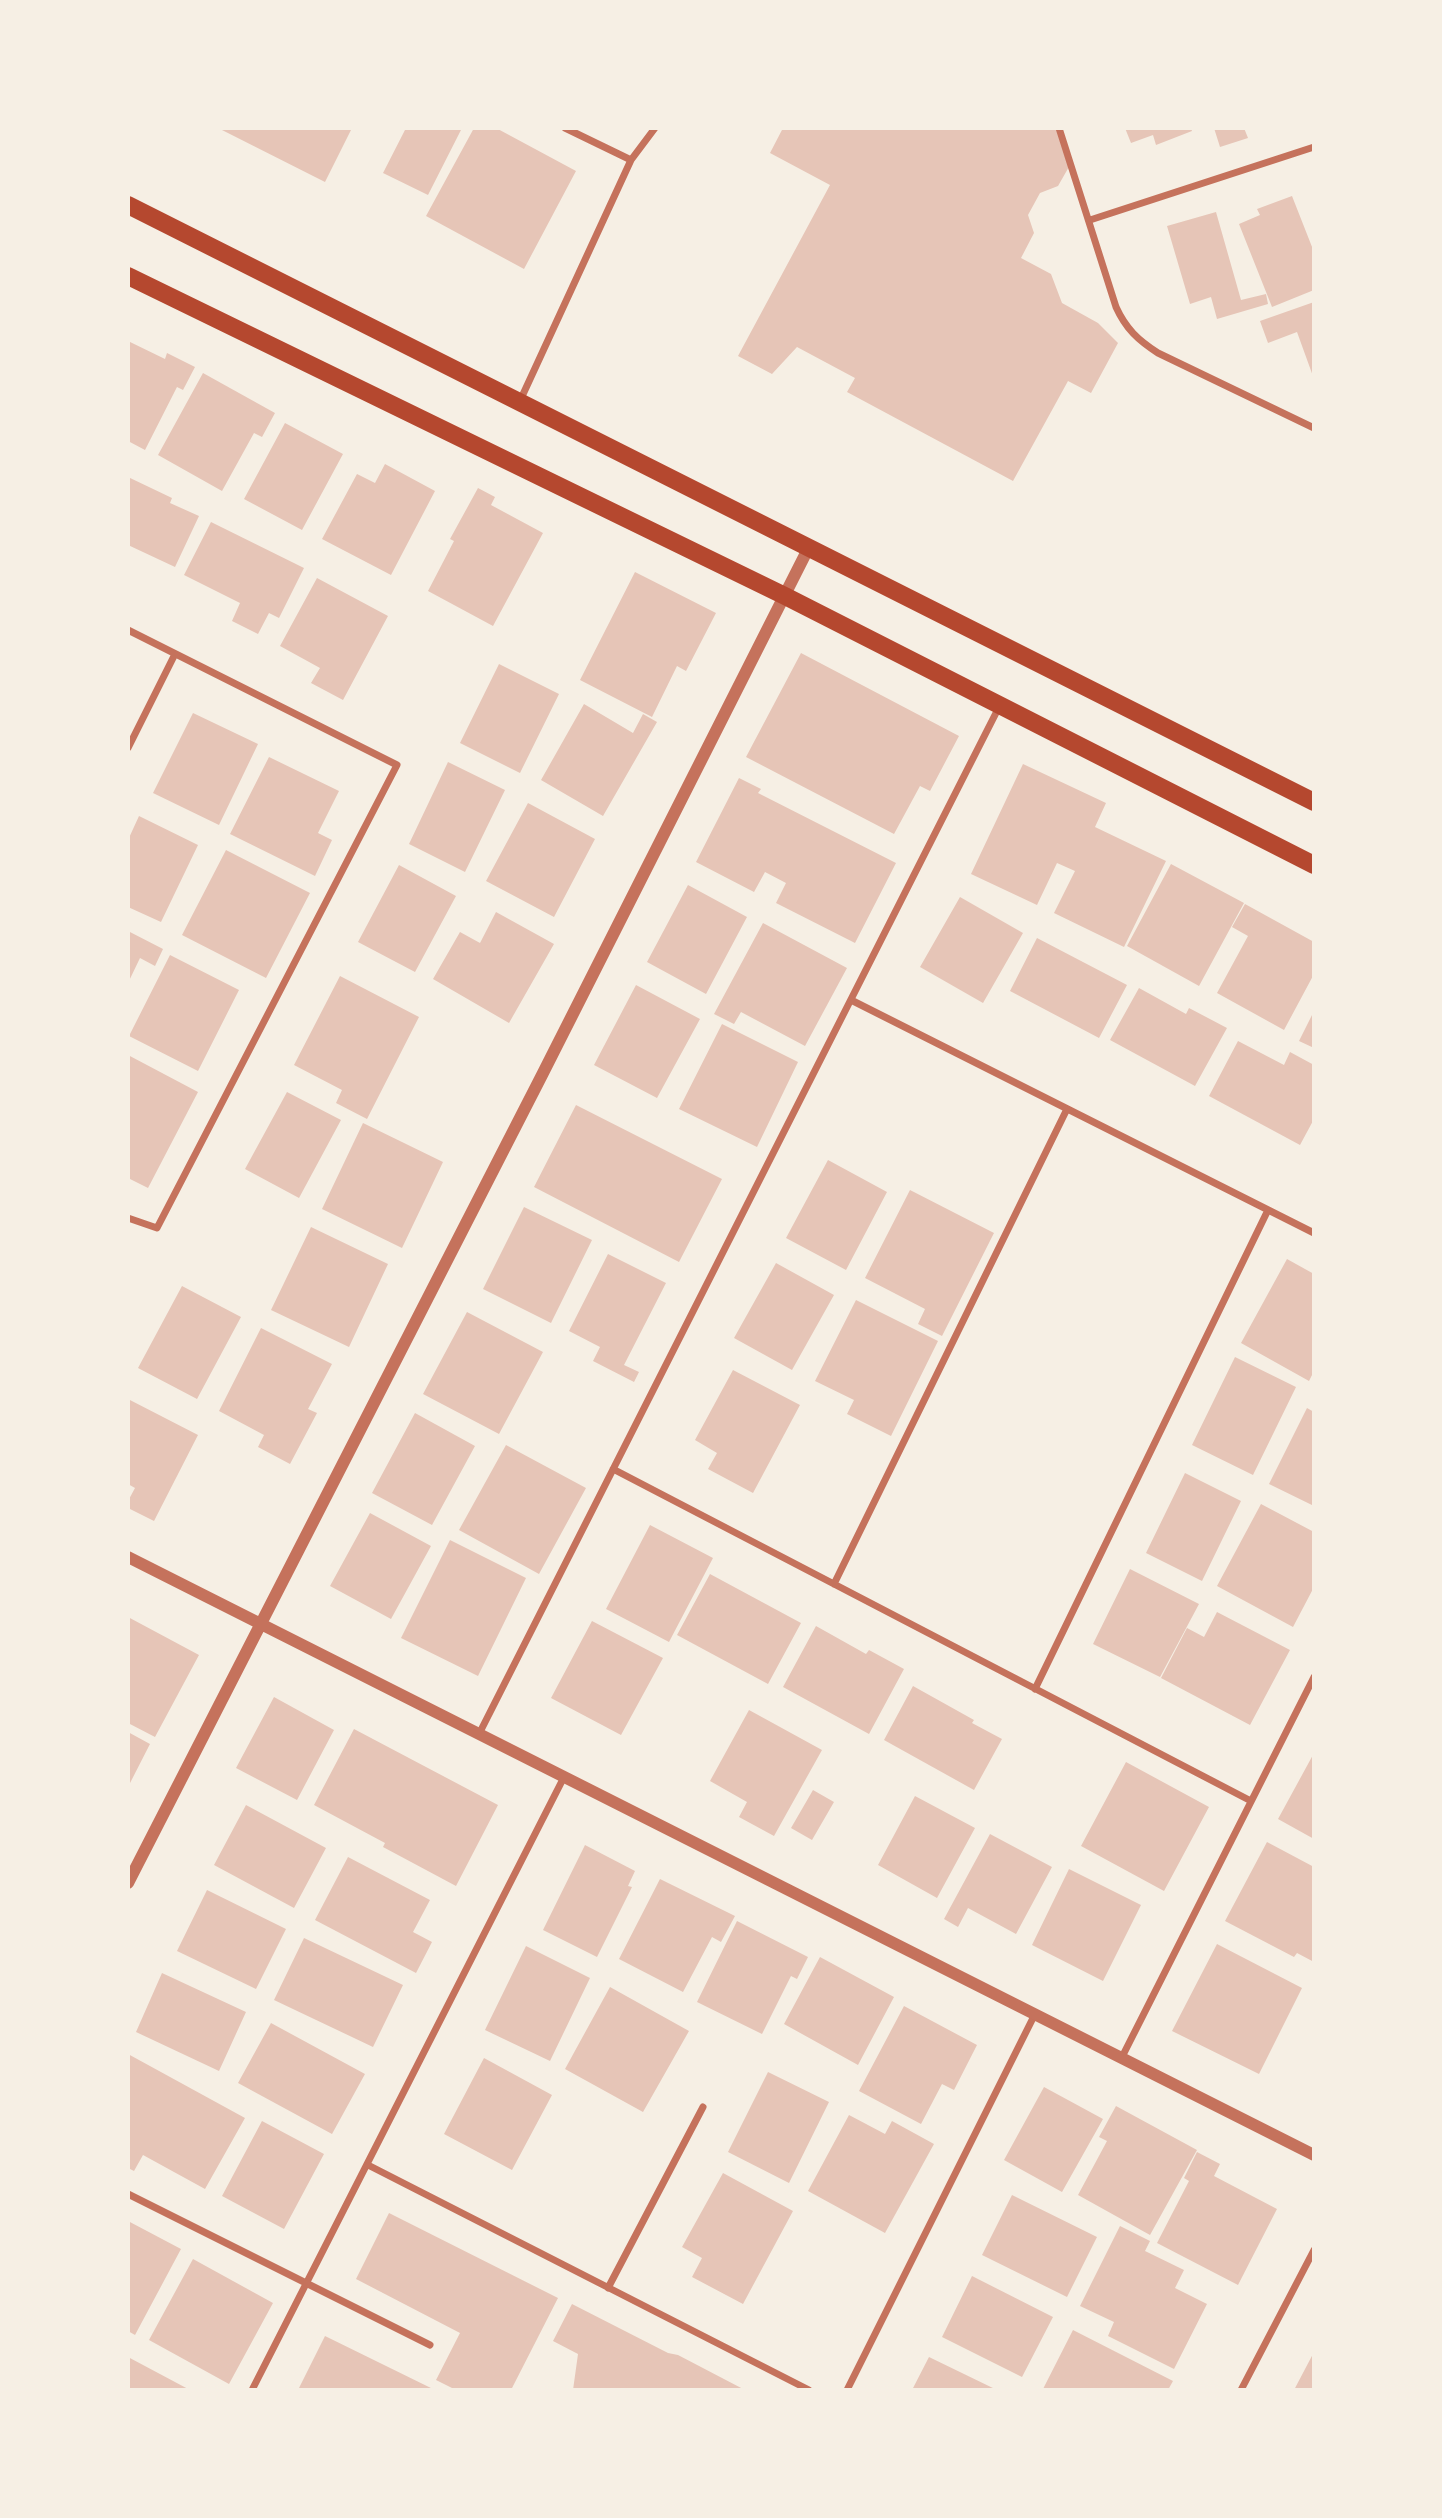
<!DOCTYPE html>
<html>
<head>
<meta charset="utf-8">
<style>
	body { margin:0 }
	#map { position:relative; width:1442px; height:2518px; overflow:hidden; background:#f6efe4; font-family:Jost,sans-serif }
	canvas { display:block }
	.frame { position:absolute; inset:0; border:130px solid #f6efe4; pointer-events:none }
</style>
</head>
<body>
<div id="map">
<canvas width="1442" height="2518"></canvas>
<div class="frame"></div>
</div>
<script>
const context = document.querySelector('canvas').getContext('2d');
context.lineJoin = 'round';
function fillPath(path, color) { context.fillStyle = color; context.fill(path, 'evenodd'); }
function stroke(path, color, width, dash) { context.strokeStyle = color; context.lineWidth = width; context.lineCap = dash ? 'butt' : 'round'; context.setLineDash(dash || []); context.stroke(path); }
const building = new Path2D(`
	M 218,128 L 352,128 L 325,182 Z
	M 406,128 L 462,128 L 428,195 L 383,173 Z
	M 474,128 L 496,128 L 576,171 L 524,269 L 426,216 Z
	M 783,128 L 1057,128 L 1070,165 L 1058,186 L 1040,193 L 1028,215 L 1034,233 L 1021,258 L 1051,274 L 1062,303 L 1098,323 L 1118,343 L 1091,393 L 1068,381 L 1013,481 L 847,392 L 855,378 L 797,347 L 772,374 L 738,356 L 830,185 L 770,153 Z
	M 1125,128 L 1191,128 L 1192,131 L 1156,145 L 1153,135 L 1131,143 Z
	M 1214,128 L 1244,128 L 1248,138 L 1220,147 Z
	M 1292,196 L 1314,252 L 1314,290 L 1272,307 L 1239,224 L 1260,215 L 1257,209 Z
	M 1216,212 L 1241,300 L 1266,294 L 1268,304 L 1217,319 L 1211,297 L 1190,304 L 1167,226 Z
	M 1314,302 L 1314,379 L 1297,332 L 1268,343 L 1260,321 Z
	M 128,341 L 165,359 L 167,353 L 195,367 L 183,390 L 177,387 L 145,450 L 128,441 Z
	M 203,373 L 275,413 L 262,437 L 254,433 L 222,491 L 158,455 Z
	M 285,423 L 343,454 L 302,530 L 244,499 Z
	M 385,464 L 435,491 L 391,575 L 322,539 L 357,474 L 375,483 Z
	M 128,477 L 172,498 L 170,503 L 199,516 L 175,567 L 128,545 Z
	M 478,488 L 495,497 L 491,505 L 543,533 L 493,626 L 428,591 L 454,541 L 450,539 Z
	M 211,522 L 304,568 L 279,618 L 269,613 L 258,634 L 232,621 L 240,603 L 184,575 Z
	M 635,572 L 716,613 L 686,671 L 677,666 L 652,717 L 580,680 Z
	M 317,578 L 388,616 L 343,700 L 311,683 L 320,668 L 280,646 Z
	M 801,653 L 959,736 L 930,791 L 920,786 L 894,834 L 746,757 Z
	M 499,664 L 559,694 L 520,773 L 460,743 Z
	M 584,704 L 633,733 L 643,714 L 657,722 L 603,816 L 541,780 Z
	M 193,713 L 258,744 L 219,825 L 153,793 Z
	M 269,757 L 339,791 L 318,833 L 332,840 L 315,876 L 230,834 Z
	M 448,762 L 505,790 L 465,872 L 409,844 Z
	M 1023,764 L 1106,803 L 1095,827 L 1166,861 L 1124,947 L 1054,913 L 1075,871 L 1057,863 L 1037,905 L 971,874 Z
	M 739,778 L 761,789 L 758,793 L 896,863 L 855,943 L 776,903 L 786,883 L 765,872 L 754,892 L 696,862 Z
	M 528,803 L 595,839 L 554,917 L 486,881 Z
	M 139,816 L 198,845 L 161,922 L 128,907 L 128,840 Z
	M 226,850 L 310,893 L 266,978 L 182,935 Z
	M 1171,864 L 1244,903 L 1199,986 L 1127,946 Z
	M 399,865 L 456,896 L 415,972 L 358,942 Z
	M 688,885 L 747,917 L 706,994 L 647,962 Z
	M 960,897 L 1023,933 L 983,1003 L 920,967 Z
	M 1245,904 L 1314,942 L 1314,974 L 1284,1030 L 1217,993 L 1248,936 L 1232,927 Z
	M 496,912 L 554,944 L 509,1023 L 433,979 L 460,932 L 480,943 Z
	M 763,923 L 847,968 L 805,1046 L 741,1012 L 734,1024 L 714,1014 Z
	M 128,931 L 163,949 L 155,966 L 140,958 L 128,983 Z
	M 1037,938 L 1127,985 L 1099,1038 L 1010,991 Z
	M 170,955 L 239,990 L 198,1071 L 129,1036 Z
	M 340,976 L 419,1017 L 367,1119 L 336,1103 L 342,1090 L 294,1065 Z
	M 636,985 L 700,1019 L 657,1098 L 594,1065 Z
	M 1139,988 L 1186,1014 L 1189,1008 L 1227,1028 L 1195,1086 L 1110,1040 Z
	M 1314,1011 L 1314,1048 L 1299,1041 Z
	M 722,1024 L 798,1062 L 757,1147 L 679,1109 Z
	M 1238,1041 L 1284,1065 L 1290,1052 L 1314,1065 L 1314,1075 L 1312,1080 L 1314,1082 L 1314,1119 L 1300,1145 L 1209,1096 Z
	M 128,1055 L 198,1092 L 148,1188 L 128,1178 Z
	M 287,1092 L 341,1120 L 299,1198 L 245,1169 Z
	M 576,1105 L 722,1179 L 679,1262 L 534,1187 Z
	M 363,1123 L 443,1162 L 402,1248 L 322,1209 Z
	M 828,1160 L 887,1192 L 846,1270 L 786,1238 Z
	M 910,1190 L 994,1233 L 942,1336 L 918,1324 L 925,1309 L 865,1278 Z
	M 524,1207 L 592,1240 L 551,1323 L 483,1289 Z
	M 311,1227 L 388,1264 L 349,1347 L 271,1310 Z
	M 608,1254 L 666,1283 L 624,1365 L 639,1372 L 634,1382 L 593,1361 L 600,1347 L 569,1331 Z
	M 1287,1259 L 1314,1274 L 1314,1371 L 1309,1381 L 1241,1343 Z
	M 776,1263 L 834,1295 L 792,1370 L 734,1338 Z
	M 182,1286 L 241,1317 L 197,1399 L 138,1368 Z
	M 856,1300 L 938,1341 L 891,1436 L 847,1414 L 854,1400 L 815,1381 Z
	M 467,1312 L 543,1352 L 499,1434 L 423,1394 Z
	M 261,1328 L 332,1364 L 308,1409 L 317,1413 L 290,1464 L 258,1447 L 264,1435 L 219,1411 Z
	M 1235,1357 L 1296,1387 L 1253,1475 L 1192,1445 Z
	M 733,1370 L 800,1405 L 753,1493 L 708,1469 L 717,1453 L 695,1440 Z
	M 128,1399 L 198,1435 L 154,1521 L 128,1508 L 128,1501 L 135,1488 L 128,1484 Z
	M 1307,1408 L 1314,1412 L 1314,1506 L 1269,1484 Z
	M 415,1413 L 475,1446 L 432,1525 L 372,1493 Z
	M 506,1445 L 586,1488 L 539,1574 L 459,1530 Z
	M 1185,1473 L 1241,1501 L 1202,1581 L 1146,1553 Z
	M 1261,1504 L 1314,1532 L 1314,1587 L 1293,1627 L 1217,1586 Z
	M 370,1513 L 431,1546 L 391,1619 L 330,1586 Z
	M 650,1525 L 713,1558 L 669,1642 L 606,1609 Z
	M 450,1540 L 526,1578 L 478,1676 L 401,1638 Z
	M 1130,1569 L 1199,1604 L 1160,1677 L 1093,1644 Z
	M 710,1574 L 801,1623 L 768,1684 L 677,1635 Z
	M 1217,1612 L 1290,1650 L 1250,1725 L 1161,1678 L 1187,1628 L 1204,1637 Z
	M 128,1617 L 199,1655 L 155,1737 L 128,1723 Z
	M 592,1621 L 663,1658 L 621,1735 L 551,1698 Z
	M 816,1626 L 866,1654 L 869,1650 L 904,1669 L 869,1734 L 783,1687 Z
	M 913,1686 L 974,1720 L 972,1723 L 1002,1739 L 974,1790 L 884,1740 Z
	M 274,1697 L 334,1730 L 297,1800 L 236,1768 Z
	M 749,1710 L 822,1750 L 774,1836 L 739,1817 L 747,1802 L 710,1781 Z
	M 354,1729 L 498,1805 L 456,1886 L 383,1847 L 385,1843 L 314,1805 Z
	M 128,1732 L 150,1744 L 128,1787 Z
	M 1314,1753 L 1314,1839 L 1278,1819 Z
	M 1126,1762 L 1209,1807 L 1164,1891 L 1081,1846 Z
	M 813,1790 L 834,1802 L 812,1840 L 791,1828 Z
	M 915,1796 L 975,1828 L 937,1898 L 878,1865 Z
	M 246,1805 L 326,1848 L 294,1908 L 214,1865 Z
	M 990,1834 L 1052,1867 L 1016,1934 L 968,1908 L 958,1927 L 944,1919 Z
	M 1267,1842 L 1314,1867 L 1314,1962 L 1297,1953 L 1294,1957 L 1225,1921 Z
	M 585,1845 L 635,1871 L 628,1886 L 632,1887 L 597,1957 L 543,1930 Z
	M 348,1857 L 430,1900 L 413,1932 L 432,1942 L 416,1973 L 315,1920 Z
	M 1069,1869 L 1141,1905 L 1103,1981 L 1032,1945 Z
	M 660,1879 L 735,1916 L 721,1942 L 712,1937 L 683,1992 L 619,1959 Z
	M 207,1890 L 286,1929 L 256,1989 L 177,1951 Z
	M 737,1921 L 808,1957 L 797,1979 L 791,1976 L 762,2034 L 697,2002 Z
	M 304,1938 L 403,1985 L 373,2047 L 274,2000 Z
	M 1217,1944 L 1302,1988 L 1259,2074 L 1172,2031 Z
	M 526,1946 L 590,1978 L 550,2061 L 485,2030 Z
	M 820,1957 L 894,1997 L 858,2065 L 784,2024 Z
	M 162,1973 L 246,2012 L 219,2071 L 136,2032 Z
	M 610,1987 L 689,2031 L 643,2112 L 565,2069 Z
	M 904,2006 L 977,2045 L 954,2090 L 942,2084 L 921,2124 L 859,2091 Z
	M 271,2023 L 365,2074 L 332,2134 L 238,2083 Z
	M 128,2054 L 245,2118 L 205,2189 L 143,2155 L 134,2171 L 128,2168 Z
	M 484,2058 L 552,2095 L 512,2170 L 444,2134 Z
	M 768,2072 L 829,2102 L 789,2183 L 728,2152 Z
	M 1044,2087 L 1103,2119 L 1062,2192 L 1004,2160 Z
	M 1116,2106 L 1197,2150 L 1150,2235 L 1078,2195 L 1107,2141 L 1099,2137 Z
	M 849,2115 L 885,2134 L 892,2121 L 934,2144 L 885,2233 L 808,2191 Z
	M 262,2121 L 324,2154 L 284,2229 L 222,2196 Z
	M 1197,2152 L 1220,2164 L 1214,2176 L 1277,2209 L 1238,2285 L 1157,2243 L 1189,2181 L 1184,2178 Z
	M 723,2173 L 793,2211 L 743,2304 L 692,2277 L 702,2258 L 682,2247 Z
	M 1012,2195 L 1097,2237 L 1067,2297 L 982,2255 Z
	M 389,2213 L 558,2298 L 511,2390 L 456,2390 L 436,2380 L 460,2333 L 356,2279 Z
	M 128,2221 L 181,2249 L 135,2335 L 128,2331 Z
	M 1120,2226 L 1150,2241 L 1145,2251 L 1184,2270 L 1175,2288 L 1207,2304 L 1174,2369 L 1108,2336 L 1114,2322 L 1080,2306 Z
	M 193,2259 L 273,2303 L 229,2384 L 149,2340 Z
	M 972,2276 L 1053,2317 L 1022,2377 L 942,2337 Z
	M 572,2304 L 668,2353 L 678,2355 L 745,2390 L 573,2390 L 578,2354 L 553,2341 Z
	M 1073,2330 L 1173,2381 L 1168,2390 L 1043,2389 Z
	M 325,2336 L 435,2390 L 298,2390 Z
	M 1314,2352 L 1314,2390 L 1294,2390 Z
	M 128,2357 L 190,2390 L 128,2390 Z
	M 929,2357 L 997,2390 L 912,2390 Z`);
const minor = new Path2D(`
	M 565,128 L 631,160
	M 1059,128 L 1116,307 C 1126,329 1138,340 1158,353 L 1314,428
	M 1090,220 L 1314,147
	M 519,403 L 631,160 L 655,128
	M 128,630 L 397,765 L 157,1228 L 128,1218
	M 128,748 L 175,654
	M 851,1000 L 1314,1233
	M 613,1469 L 1251,1801
	M 834,1584 L 1067,1109
	M 1035,1689 L 1268,1210
	M 479,1734 L 999,707
	M 1121,2059 L 1314,1677
	M 368,2165 L 809,2390
	M 128,2194 L 430,2345
	M 608,2288 L 703,2107
	M 252,2390 L 564,1777
	M 847,2390 L 1035,2014
	M 1241,2390 L 1314,2250`);
const tertiary = new Path2D(`
	M 128,1557 L 1314,2155
	M 128,1883 L 542,1075 L 808,549`);
const primary = new Path2D(`
	M 128,205 L 1314,802
	M 128,276 L 785,596 L 1314,865`);
fillPath(building, '#e6c5b7');
stroke(minor, '#c5725c', 7);
stroke(tertiary, '#c5725c', 12);
stroke(primary, '#b5482f', 18);
</script>
</body>
</html>
